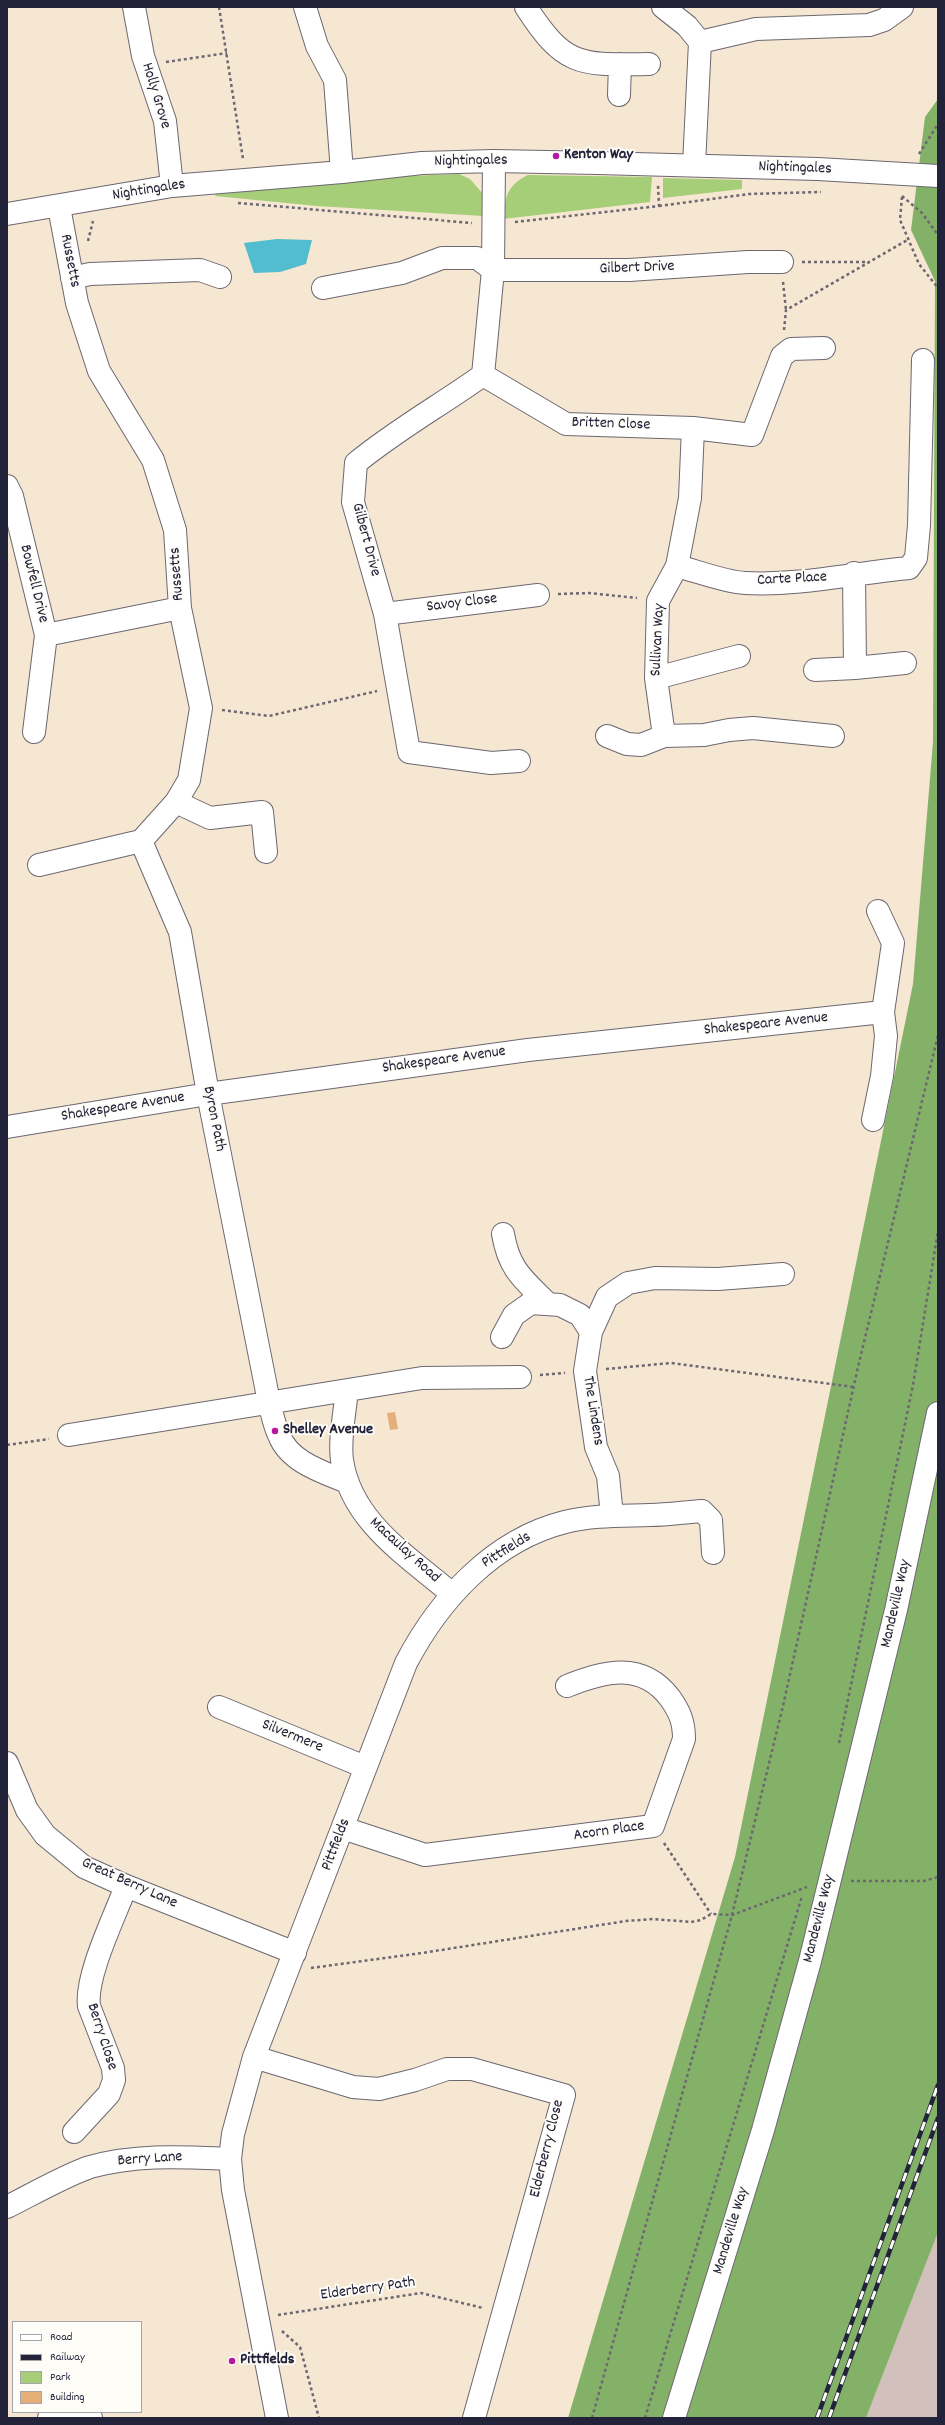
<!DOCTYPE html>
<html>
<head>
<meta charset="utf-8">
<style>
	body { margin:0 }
	#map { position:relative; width:945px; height:2425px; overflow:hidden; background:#f6e7d2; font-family:Dekko,sans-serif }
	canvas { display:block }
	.frame { position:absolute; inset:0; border:8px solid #22223b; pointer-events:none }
	.legend { position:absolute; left:12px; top:2321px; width:130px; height:92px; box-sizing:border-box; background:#fdfcf7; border:1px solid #a5a5ac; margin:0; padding:5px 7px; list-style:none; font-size:12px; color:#22223b }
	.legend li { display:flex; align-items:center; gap:8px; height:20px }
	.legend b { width:20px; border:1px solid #a5a5ac }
</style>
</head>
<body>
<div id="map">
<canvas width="945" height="2425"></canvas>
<div class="frame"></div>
<ul class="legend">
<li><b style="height:5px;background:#fff"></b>Road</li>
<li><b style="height:5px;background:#22223b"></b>Railway</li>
<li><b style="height:11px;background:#a6ce78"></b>Park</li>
<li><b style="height:11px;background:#e5af79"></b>Building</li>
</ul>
</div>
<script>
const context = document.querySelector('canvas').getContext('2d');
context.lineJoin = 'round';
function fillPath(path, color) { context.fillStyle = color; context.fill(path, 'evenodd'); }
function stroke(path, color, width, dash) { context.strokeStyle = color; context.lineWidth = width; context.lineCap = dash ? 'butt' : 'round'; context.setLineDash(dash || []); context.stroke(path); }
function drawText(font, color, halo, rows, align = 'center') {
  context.font = font + ' Dekko,sans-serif'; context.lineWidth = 4; context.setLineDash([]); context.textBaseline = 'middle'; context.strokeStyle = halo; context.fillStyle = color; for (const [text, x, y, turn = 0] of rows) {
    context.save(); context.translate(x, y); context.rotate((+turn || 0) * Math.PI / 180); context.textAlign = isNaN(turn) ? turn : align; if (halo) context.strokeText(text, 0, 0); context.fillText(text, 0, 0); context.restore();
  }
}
const industrial = new Path2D(`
	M 938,2231 L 938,2418 L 866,2418 L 916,2288 Z`);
const green = new Path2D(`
	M 459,174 L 470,179 L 484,195 L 483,216 L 317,206 L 215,196 L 218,189 L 251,182 Z
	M 528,175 L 652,177 L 650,202 L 503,219 C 506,196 506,186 528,175 Z
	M 663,178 L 742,180 L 742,189 L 663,198 Z`);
const forest = new Path2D(`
	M 938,99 L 938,2232 L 866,2418 L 568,2418 L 735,1857 L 913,984 L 933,742 L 935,281 L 911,230 L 925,117 Z`);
const water = new Path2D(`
	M 277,239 L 312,240 L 306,264 L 280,272 L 254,273 L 244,243 Z`);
const building = new Path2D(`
	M 395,1412 L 398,1429 L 390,1430 L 387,1413 Z`);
const path = new Path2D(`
	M 219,7 L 243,159
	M 166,62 L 227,53
	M 919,154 L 938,124
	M 902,196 L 922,213 L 938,235
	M 902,197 L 900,220 L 919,264 L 938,288
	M 238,203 L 472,223
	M 659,206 L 749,194 L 821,192
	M 515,222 L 659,206 L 658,185
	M 88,241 L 93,221
	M 802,262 L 869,262
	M 783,282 L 786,310
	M 784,330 L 786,310 L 909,239
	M 558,594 L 589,593 L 637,598
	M 222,710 L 269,716 L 377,691
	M 606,1369 L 671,1363 L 854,1387
	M 540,1375 L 565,1373
	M 7,1445 L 49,1439
	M 839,1743 L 913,1385 L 938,1231
	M 664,1843 L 711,1914
	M 851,1881 L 924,1881 L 938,1877
	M 311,1968 L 422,1953 L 626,1921 L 653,1919 L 691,1922 L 701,1920 L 711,1914 L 732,1915 L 807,1887
	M 278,2315 L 421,2293 L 483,2308
	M 282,2331 L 300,2347 L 319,2418
	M 592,2418 L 732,1915 L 783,1706 L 858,1367 L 938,1035
	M 645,2418 L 802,1896`);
const minor = new Path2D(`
	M 134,7 L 143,56 L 165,121 L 172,186
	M 305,7 L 317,46 L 335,80 L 342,172
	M 526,7 C 565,68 581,65 649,64
	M 663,7 L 687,26 L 700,42 L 694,165
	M 700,42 L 756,29 L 869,25 L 884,20 L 902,7
	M 619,95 L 620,64
	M 494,161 L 493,270 L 483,375 C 441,405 396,430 356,463 L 353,502 L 385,614 L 409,752 L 491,763 L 519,761
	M 7,214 L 172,186 L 342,172 L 422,163 L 494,161 L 598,163 L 818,169 L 938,176
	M 72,278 L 90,274 L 200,270 L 220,277
	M 323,288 L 402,273 L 442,258 L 477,258 L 493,270 L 629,270 L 748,262 L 782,262
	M 483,375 L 566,424 L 693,428 L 752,435 L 782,356 L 791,349 L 824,348
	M 7,486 L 12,496 L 46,635 L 34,732
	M 677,566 C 697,571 724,582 745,583 C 800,586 854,573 909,568 L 916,558 L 919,525 L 923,360
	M 385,614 L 538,595
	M 46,635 L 180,608
	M 855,668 L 905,663
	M 815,670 L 855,668 L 854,573
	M 656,678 L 739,656
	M 607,736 L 627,744 L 641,745 L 664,736 L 704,735 L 729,730 L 753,728 L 833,736
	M 664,736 L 656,678 L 658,601 L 677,566 L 690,498 L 693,428
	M 176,802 L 210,818 L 262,812 L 266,852
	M 141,841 L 180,932 L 208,1094 L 269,1402 C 272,1413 274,1425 279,1435 C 289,1462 323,1472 347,1482
	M 39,865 L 141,841 L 176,802 L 189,780 L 201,708 L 180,608 L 175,530 L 153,460 L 99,371 L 77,303 L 59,207
	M 873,1120 L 882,1076 L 886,1036 L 883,1012 L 893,943 L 878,911
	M 7,1127 L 208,1094 L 528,1050 L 883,1012
	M 503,1234 C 509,1270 524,1280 548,1304
	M 502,1337 L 514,1315 L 531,1303 L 560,1305 L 580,1315 L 591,1332
	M 347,1390 C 345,1411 339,1440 342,1460 C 351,1522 408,1556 452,1594
	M 69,1435 L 422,1378 L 520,1377
	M 612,1516 L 608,1476 L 596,1447 L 585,1371 L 591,1332 L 607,1297 L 628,1283 L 655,1278 L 718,1279 L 783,1274
	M 219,1707 L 365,1767
	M 7,1763 L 27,1810 L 45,1835 L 84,1867 L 126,1886 L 295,1953
	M 343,1828 L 425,1855 L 653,1826 L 684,1739 C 684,1722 680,1712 670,1698 C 642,1661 604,1671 567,1686
	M 254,2057 L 353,2087 L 379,2089 L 415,2080 L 447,2069 L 472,2069 L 564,2095 L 474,2418
	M 74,2132 L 109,2094 L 114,2080 L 113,2068 L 89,2006 C 85,1976 115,1916 126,1886
	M 7,2207 C 31,2195 66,2175 90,2167 C 137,2154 182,2157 230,2159
	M 82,2412 L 91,2418
	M 49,2418 L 64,2412
	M 277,2418 L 233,2190 L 230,2159 L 233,2134 L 254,2057 L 406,1663 C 439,1600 493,1540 565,1522 C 593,1515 622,1516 650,1515 C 668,1515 685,1512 702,1511 L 711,1520 L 713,1553`);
const major = new Path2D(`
	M 674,2418 L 763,2130 L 810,1961 L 896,1610 L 938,1413`);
const rail = new Path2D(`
	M 817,2418 L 938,2085
	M 829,2418 L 938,2118`);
const markers = [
	[556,156,4,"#b5179e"],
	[275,1431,4,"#b5179e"],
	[232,2361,4,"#b5179e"]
];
const streetNames = [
	["Holly Grove",155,96,73],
	["Nightingales",471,162,-1],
	["Nightingales",795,169,2],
	["Nightingales",149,191,-9],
	["Russetts",69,261,79],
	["Gilbert Drive",637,269,-2],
	["Britten Close",611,425,2],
	["Gilbert Drive",365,540,75],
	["Russetts",178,574,-94],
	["Carte Place",792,580,-3],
	["Bowfell Drive",33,584,76],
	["Savoy Close",462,604,-7],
	["Sullivan Way",659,640,-87],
	["Shakespeare Avenue",766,1025,-6],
	["Shakespeare Avenue",444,1061,-8],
	["Shakespeare Avenue",123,1108,-9],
	["Byron Path",213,1119,79],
	["The Lindens",592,1411,81],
	["Macaulay Road",404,1551,42],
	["Pittfields",507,1551,-32],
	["Mandeville Way",897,1604,-77],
	["Silvermere",292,1737,22],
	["Acorn Place",609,1832,-8],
	["Pittfields",337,1845,-69],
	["Great Berry Lane",129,1884,24],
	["Mandeville Way",820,1919,-76],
	["Berry Close",101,2037,72],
	["Elderberry Close",548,2149,-76],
	["Berry Lane",150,2160,-4],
	["Mandeville Way",732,2231,-73],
	["Elderberry Path",368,2290,-8]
];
const poiNames = [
	["Kenton Way",564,156],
	["Shelley Avenue",283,1431],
	["Pittfields",240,2361]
];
fillPath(industrial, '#d1c0bc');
fillPath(green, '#a6ce78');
fillPath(forest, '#84b168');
fillPath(water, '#52bdce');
fillPath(building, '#e5af79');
stroke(minor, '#6c6770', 24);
stroke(major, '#6c6770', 24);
stroke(path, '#6c6770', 2.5, [3, 3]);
stroke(minor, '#fff', 22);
stroke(major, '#fff', 22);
stroke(rail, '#22223b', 4.5);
stroke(rail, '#fdfcf7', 3, [9]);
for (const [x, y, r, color] of markers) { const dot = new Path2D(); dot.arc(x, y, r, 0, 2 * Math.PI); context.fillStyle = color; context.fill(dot); stroke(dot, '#fdfcf7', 1.5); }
drawText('16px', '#22223b', '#fdfcf7', streetNames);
drawText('bold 16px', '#22223b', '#fdfcf7', poiNames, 'left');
</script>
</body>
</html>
